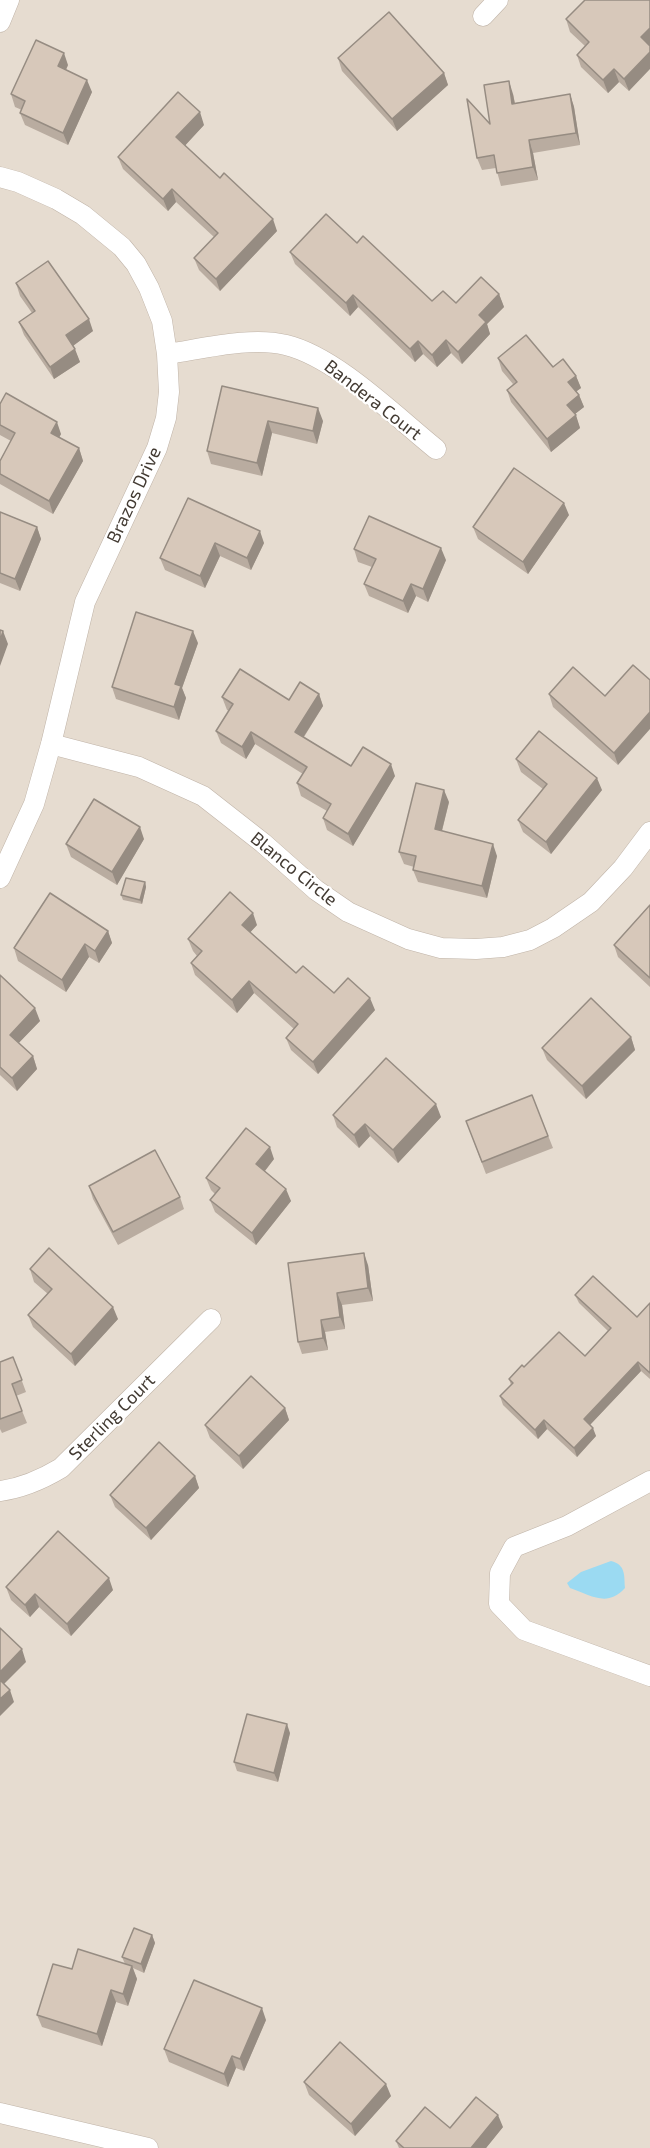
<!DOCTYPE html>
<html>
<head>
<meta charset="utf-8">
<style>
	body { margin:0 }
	canvas { display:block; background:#f2ebe2 }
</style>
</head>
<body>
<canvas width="650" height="2148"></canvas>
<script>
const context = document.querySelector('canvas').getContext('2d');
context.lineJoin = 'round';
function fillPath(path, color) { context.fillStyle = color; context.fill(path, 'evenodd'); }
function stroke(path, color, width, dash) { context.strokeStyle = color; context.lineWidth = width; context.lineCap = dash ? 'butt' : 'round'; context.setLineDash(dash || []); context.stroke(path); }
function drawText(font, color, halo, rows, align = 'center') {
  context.font = font + ' "Exo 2",sans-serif'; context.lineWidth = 4.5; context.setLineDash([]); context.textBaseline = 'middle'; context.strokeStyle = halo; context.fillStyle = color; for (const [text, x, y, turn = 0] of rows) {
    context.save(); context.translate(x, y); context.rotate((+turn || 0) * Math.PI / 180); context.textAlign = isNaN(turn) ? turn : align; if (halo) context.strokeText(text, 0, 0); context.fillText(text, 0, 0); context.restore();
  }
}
const residential = new Path2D(`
	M 0,0 L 650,0 L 650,2148 L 0,2148 Z`);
const water = new Path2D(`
	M 611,1561 C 626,1565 624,1575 625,1588 C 607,1608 591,1595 570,1588 L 567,1583 L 581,1572 Z`);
const minor = new Path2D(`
	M 483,16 L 498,0
	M 0,22 L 9,0
	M 0,177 L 18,182 L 56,199 L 83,215 L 122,247 L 136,264 L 149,288 L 162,321 L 167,354 L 169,392 L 166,418 L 157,448 L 85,602 L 51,744 L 34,804 L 0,878
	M 167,354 C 202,349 251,336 286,345 C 336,357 395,416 436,449
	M 51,744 L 139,767 L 203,796 L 263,843 L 316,890 L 348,912 L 408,939 L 441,948 L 476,949 L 503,947 L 530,940 L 553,928 L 591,902 L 623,868 L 650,832
	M 650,1481 L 567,1526 L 514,1547 L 500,1573 L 499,1604 L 524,1630 L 650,1676
	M 0,1491 C 23,1488 41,1480 61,1468 L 211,1319
	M 0,2113 L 148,2148`);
const wall = new Path2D(`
	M 566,19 L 649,46 L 629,91 L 619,82 L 608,93 L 581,67 L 577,55 L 585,46 L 570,32 Z
	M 338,58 L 444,73 L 448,85 L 397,131 L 342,71 Z
	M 68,65 L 66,70 L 92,92 L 68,145 L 25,125 L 20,113 L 22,110 L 15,107 L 11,94 Z
	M 513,94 L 515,103 L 570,94 L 574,107 L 580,145 L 533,153 L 538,180 L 501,186 L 496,168 L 482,170 L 477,158 L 490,124 Z
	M 204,125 L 185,145 L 277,231 L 220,291 L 199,270 L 194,258 L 214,237 L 176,202 L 168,211 L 123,169 L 118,157 Z
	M 357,243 L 432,301 L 456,303 L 499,294 L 504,307 L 487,324 L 490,334 L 462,364 L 451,353 L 437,367 L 423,354 L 415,362 L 358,307 L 350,316 L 295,264 L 290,252 Z
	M 16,283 L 93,331 L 73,346 L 80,362 L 54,379 L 24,335 L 19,322 L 32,313 L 20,296 Z
	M 498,358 L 553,367 L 576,376 L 581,388 L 576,391 L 579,395 L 584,407 L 575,414 L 580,428 L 551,452 L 511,402 L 507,390 L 513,384 L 502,371 Z
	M 222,386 L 323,421 L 317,444 L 272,433 L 262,476 L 211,464 L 207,451 Z
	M 0,404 L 61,434 L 59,438 L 79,448 L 83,461 L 53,514 L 0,484 L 0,461 L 11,441 L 0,435 Z
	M 188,498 L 264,543 L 251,570 L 220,556 L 205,588 L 165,570 L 160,558 Z
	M 0,512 L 37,527 L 41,539 L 20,591 L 0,583 Z
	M 569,515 L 528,574 L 478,539 L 473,527 Z
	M 354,549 L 446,560 L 428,602 L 416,596 L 408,613 L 369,596 L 364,584 L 372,567 L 358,562 Z
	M 198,643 L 182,688 L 186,698 L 179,720 L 116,699 L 112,687 Z
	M 319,694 L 323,706 L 304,737 L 351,766 L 395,776 L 353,846 L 327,830 L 323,818 L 327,811 L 301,796 L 297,783 L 303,774 L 255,744 L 246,759 L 221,743 L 216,731 L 229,711 L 227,710 L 222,697 L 289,700 Z
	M 549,694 L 605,696 L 618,765 L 553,707 Z
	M 516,759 L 602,790 L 551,854 L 523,832 L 518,820 L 543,789 L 521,772 Z
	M 449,802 L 442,831 L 497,856 L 487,898 L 418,882 L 413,870 L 414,867 L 404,864 L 399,852 Z
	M 144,839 L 117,885 L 71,857 L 66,844 Z
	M 145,882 L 146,887 L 142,904 L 123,900 L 121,895 Z
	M 650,905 L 650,987 L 618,957 L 614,945 Z
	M 257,925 L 250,932 L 296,973 L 334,993 L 375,1010 L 318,1074 L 291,1050 L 286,1038 L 294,1029 L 254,993 L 237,1013 L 195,975 L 191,963 L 197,956 L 193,951 L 188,939 Z
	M 108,931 L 112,943 L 99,963 L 89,957 L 66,992 L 18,961 L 14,948 Z
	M 0,975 L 40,1021 L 18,1043 L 33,1056 L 37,1069 L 17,1091 L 0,1075 Z
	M 631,1037 L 635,1050 L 586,1099 L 547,1060 L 542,1048 Z
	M 532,1095 L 553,1148 L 486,1174 L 466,1121 Z
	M 333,1115 L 441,1117 L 398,1163 L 370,1136 L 359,1148 L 337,1127 Z
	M 274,1159 L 265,1171 L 291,1201 L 256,1245 L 215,1212 L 210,1200 L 215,1194 L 211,1190 L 206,1178 Z
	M 89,1186 L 180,1197 L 184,1209 L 118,1245 L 93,1199 Z
	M 288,1263 L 368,1265 L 373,1301 L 342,1305 L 345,1329 L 325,1332 L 328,1350 L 302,1354 L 298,1342 Z
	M 30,1269 L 118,1319 L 75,1366 L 33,1327 L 28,1315 L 48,1294 L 34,1282 Z
	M 575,1295 L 637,1317 L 650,1303 L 650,1379 L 641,1371 L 590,1425 L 596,1436 L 577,1457 L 547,1429 L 538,1439 L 503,1405 L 500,1396 L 511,1385 L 509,1379 L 524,1367 L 585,1356 L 608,1331 L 579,1303 Z
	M 13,1357 L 26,1392 L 16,1396 L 27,1423 L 2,1433 L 0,1429 L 0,1362 Z
	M 285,1408 L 289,1420 L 243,1469 L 210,1438 L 205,1425 Z
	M 195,1476 L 199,1488 L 151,1540 L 115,1507 L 110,1495 Z
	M 6,1587 L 113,1590 L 71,1636 L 39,1607 L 30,1617 L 11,1600 Z
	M 290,1733 L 278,1782 L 237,1771 L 234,1762 Z
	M 152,1935 L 155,1943 L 144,1973 L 133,1968 L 137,1979 L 128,2006 L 116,2002 L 102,2046 L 42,2027 L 37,2015 L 72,1969 L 125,1964 L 122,1957 Z
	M 266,2020 L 244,2071 L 236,2068 L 228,2087 L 169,2062 L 164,2049 Z
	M 304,2082 L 391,2096 L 355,2136 L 309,2095 Z
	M 503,2127 L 486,2148 L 399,2148 L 396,2141 L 450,2128 Z`);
const shadedWall = new Path2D(`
	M 650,28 L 650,45 L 645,50 L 641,37 Z
	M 650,52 L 650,69 L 629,91 L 624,79 Z
	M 64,53 L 68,65 L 62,78 L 58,66 Z
	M 614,69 L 619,82 L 608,93 L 603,80 Z
	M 444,73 L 448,85 L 397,131 L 392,119 Z
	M 87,80 L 92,92 L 68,145 L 63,133 Z
	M 509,81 L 513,94 L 517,116 L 512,104 Z
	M 570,94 L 574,107 L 580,145 L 576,133 Z
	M 200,112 L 204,125 L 181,150 L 176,137 Z
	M 529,140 L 533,153 L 538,180 L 533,167 Z
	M 172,189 L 176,202 L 168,211 L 163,199 Z
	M 273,219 L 277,231 L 220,291 L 216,279 Z
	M 499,294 L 504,307 L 487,324 L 490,334 L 462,364 L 458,352 L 479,315 Z
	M 353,295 L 358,307 L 350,316 L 346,303 Z
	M 89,319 L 93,331 L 70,348 L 66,335 Z
	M 446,340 L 451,353 L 437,367 L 432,355 Z
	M 418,341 L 423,354 L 415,362 L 410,349 Z
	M 75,349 L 80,362 L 54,379 L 50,367 Z
	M 576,376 L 581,388 L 573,394 L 568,382 Z
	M 579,395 L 584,407 L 571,417 L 567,405 Z
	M 318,408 L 323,421 L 317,444 L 313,431 Z
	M 576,415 L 580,428 L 551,452 L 547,439 Z
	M 268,421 L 272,433 L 262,476 L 257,463 Z
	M 57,422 L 61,434 L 55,445 L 51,433 Z
	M 79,448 L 83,461 L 53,514 L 49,501 Z
	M 564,503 L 569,515 L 528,574 L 523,562 Z
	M 37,527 L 41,539 L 20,591 L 15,579 Z
	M 260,531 L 264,543 L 251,570 L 247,558 Z
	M 215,543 L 220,556 L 205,588 L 200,576 Z
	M 441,548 L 446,560 L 428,602 L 423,589 Z
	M 411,584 L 416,596 L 408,613 L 403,601 Z
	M 3,631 L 8,644 L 0,666 L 0,641 Z
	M 193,631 L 198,643 L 182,688 L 186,698 L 179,720 L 174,707 L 175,684 Z
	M 319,694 L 323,706 L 299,744 L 295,732 Z
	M 650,712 L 650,729 L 618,765 L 614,753 Z
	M 251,732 L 255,744 L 246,759 L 242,747 Z
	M 391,764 L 395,776 L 353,846 L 348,834 Z
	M 597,778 L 602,790 L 551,854 L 546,842 Z
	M 444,790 L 449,802 L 439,842 L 435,829 Z
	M 140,827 L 144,839 L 117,885 L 112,872 Z
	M 493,844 L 497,856 L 487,898 L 482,886 Z
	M 145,882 L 146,887 L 142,904 L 140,900 Z
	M 253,913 L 257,925 L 246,937 L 242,925 Z
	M 108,931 L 112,943 L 99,963 L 95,951 Z
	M 85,944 L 89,957 L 66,992 L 62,980 Z
	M 249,981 L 254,993 L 237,1013 L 232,1000 Z
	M 370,998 L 375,1010 L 318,1074 L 313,1062 Z
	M 35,1008 L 40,1021 L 14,1048 L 10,1035 Z
	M 631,1037 L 635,1050 L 586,1099 L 582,1086 Z
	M 33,1056 L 37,1069 L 17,1091 L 12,1078 Z
	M 436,1104 L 441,1117 L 398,1163 L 393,1150 Z
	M 365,1124 L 370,1136 L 359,1148 L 354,1135 Z
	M 270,1147 L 274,1159 L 260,1177 L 256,1164 Z
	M 286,1189 L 291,1201 L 256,1245 L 252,1233 Z
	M 364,1253 L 368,1265 L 373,1301 L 368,1288 Z
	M 337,1293 L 342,1305 L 345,1329 L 340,1317 Z
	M 113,1307 L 118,1319 L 75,1366 L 71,1354 Z
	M 321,1320 L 325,1332 L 328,1350 L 323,1338 Z
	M 638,1362 L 641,1371 L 587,1428 L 584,1419 Z
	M 285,1408 L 289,1420 L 243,1469 L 239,1456 Z
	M 544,1420 L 547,1429 L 538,1439 L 535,1430 Z
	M 593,1428 L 596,1436 L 577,1457 L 574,1448 Z
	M 195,1476 L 199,1488 L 151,1540 L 146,1528 Z
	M 109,1578 L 113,1590 L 71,1636 L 67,1624 Z
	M 35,1594 L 39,1607 L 30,1617 L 25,1605 Z
	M 22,1649 L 26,1662 L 0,1688 L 0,1672 Z
	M 10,1690 L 14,1702 L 0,1716 L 0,1699 Z
	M 287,1724 L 290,1733 L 278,1782 L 274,1773 Z
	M 152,1935 L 155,1943 L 144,1973 L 141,1964 Z
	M 132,1966 L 137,1979 L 128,2006 L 123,1994 Z
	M 111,1990 L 116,2002 L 102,2046 L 97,2034 Z
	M 262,2008 L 266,2020 L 244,2071 L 240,2059 Z
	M 232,2056 L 236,2068 L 228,2087 L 224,2074 Z
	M 386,2084 L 391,2096 L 355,2136 L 351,2124 Z
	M 498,2115 L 503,2127 L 486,2148 L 471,2148 Z`);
const building = new Path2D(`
	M 585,0 L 650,0 L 650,28 L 641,37 L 650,46 L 650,52 L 624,79 L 614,69 L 603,80 L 577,55 L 589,42 L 566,19 Z
	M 389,12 L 444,73 L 392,119 L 338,58 Z
	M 36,40 L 64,53 L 58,66 L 87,80 L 63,133 L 20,113 L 25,101 L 11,94 Z
	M 509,81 L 512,104 L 570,94 L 576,133 L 529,140 L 533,167 L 497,173 L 494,155 L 477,158 L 467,99 L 490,124 L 484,85 Z
	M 178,92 L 200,112 L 176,137 L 220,178 L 224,173 L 273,219 L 216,279 L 194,258 L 218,233 L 172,189 L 163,199 L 118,157 Z
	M 326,214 L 357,243 L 363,236 L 432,301 L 443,291 L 456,303 L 481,277 L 499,294 L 479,315 L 486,322 L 458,352 L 446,340 L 432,355 L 418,341 L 410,349 L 353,295 L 346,303 L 290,252 Z
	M 48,261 L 89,319 L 66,335 L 75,349 L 50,367 L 19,322 L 35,311 L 16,283 Z
	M 526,335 L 553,367 L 563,359 L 576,376 L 568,382 L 579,395 L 567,405 L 576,415 L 547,439 L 507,390 L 517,382 L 498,358 Z
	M 222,386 L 318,408 L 313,431 L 268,421 L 257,463 L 207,451 Z
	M 6,393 L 57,422 L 51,433 L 79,448 L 49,501 L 0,474 L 0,461 L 15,433 L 0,425 L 0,404 Z
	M 514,468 L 564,503 L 523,562 L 473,527 Z
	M 188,498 L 260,531 L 247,558 L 215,543 L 200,576 L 160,558 Z
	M 0,512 L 37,527 L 15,579 L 0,573 Z
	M 369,516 L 441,548 L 423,589 L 411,584 L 403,601 L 364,584 L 376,559 L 354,549 Z
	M 136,612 L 193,631 L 175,684 L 181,686 L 174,707 L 112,687 Z
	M 0,630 L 3,631 L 0,641 Z
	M 633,665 L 650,680 L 650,712 L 614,753 L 549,694 L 573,667 L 605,696 Z
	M 240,669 L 289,700 L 300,682 L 319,694 L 295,732 L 351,766 L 363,747 L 391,764 L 348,834 L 323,818 L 331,804 L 297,783 L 307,767 L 251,732 L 242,747 L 216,731 L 233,704 L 222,697 Z
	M 539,731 L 597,778 L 546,842 L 518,820 L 547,784 L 516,759 Z
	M 416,783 L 444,790 L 435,829 L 493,844 L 482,886 L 413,870 L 416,856 L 399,852 Z
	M 94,799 L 140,827 L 112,872 L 66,844 Z
	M 126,878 L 145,882 L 140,900 L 121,895 Z
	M 230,892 L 253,913 L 242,925 L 296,973 L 303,966 L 334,993 L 348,978 L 370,998 L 313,1062 L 286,1038 L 298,1024 L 249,981 L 232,1000 L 191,963 L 202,951 L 188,939 Z
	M 50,893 L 108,931 L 95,951 L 85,944 L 62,980 L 14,948 Z
	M 650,905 L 650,978 L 614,945 Z
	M 0,975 L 35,1008 L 10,1035 L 33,1056 L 12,1078 L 0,1067 Z
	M 591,998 L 631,1037 L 582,1086 L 542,1048 Z
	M 386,1058 L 436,1104 L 393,1150 L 365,1124 L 354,1135 L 333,1115 Z
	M 532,1095 L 548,1136 L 482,1162 L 466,1121 Z
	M 246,1128 L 270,1147 L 256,1164 L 286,1189 L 252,1233 L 210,1200 L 220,1188 L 206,1178 Z
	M 155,1150 L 180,1197 L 113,1232 L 89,1186 Z
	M 49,1248 L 113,1307 L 71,1354 L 28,1315 L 52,1289 L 30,1269 Z
	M 364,1253 L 368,1288 L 337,1293 L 340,1317 L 321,1320 L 323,1338 L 298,1342 L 288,1263 Z
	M 593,1276 L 637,1317 L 650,1303 L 650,1373 L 638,1362 L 584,1419 L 593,1428 L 574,1448 L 544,1420 L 535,1430 L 500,1396 L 513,1383 L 509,1379 L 522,1365 L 524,1367 L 559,1332 L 585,1356 L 611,1328 L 575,1295 Z
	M 13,1357 L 22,1380 L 12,1384 L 22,1411 L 0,1419 L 0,1362 Z
	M 251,1376 L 285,1408 L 239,1456 L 205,1425 Z
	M 159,1442 L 195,1476 L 146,1528 L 110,1495 Z
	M 58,1531 L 109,1578 L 67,1624 L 35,1594 L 25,1605 L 6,1587 Z
	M 0,1628 L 22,1649 L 0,1672 Z
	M 0,1680 L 10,1690 L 0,1699 Z
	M 247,1714 L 287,1724 L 274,1773 L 234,1762 Z
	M 134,1928 L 152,1935 L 141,1964 L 122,1957 Z
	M 78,1949 L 132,1966 L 123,1994 L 111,1990 L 97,2034 L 37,2015 L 53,1964 L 72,1969 Z
	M 194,1980 L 262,2008 L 240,2059 L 232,2056 L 224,2074 L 164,2049 Z
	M 340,2042 L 386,2084 L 351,2124 L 304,2082 Z
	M 476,2097 L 498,2115 L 471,2148 L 404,2148 L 396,2141 L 425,2107 L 450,2128 Z`);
const streetNames = [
	["Bandera Court",373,400,38],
	["Brazos Drive",134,495,-65],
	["Blanco Circle",294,869,39],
	["Sterling Court",112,1417,-45]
];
fillPath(residential, '#e6dcd0');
fillPath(water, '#9bdaf2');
stroke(minor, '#c0b4a8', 21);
stroke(minor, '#fff', 20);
fillPath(wall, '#b9aca0');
fillPath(shadedWall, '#968c82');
fillPath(building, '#d7c8ba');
stroke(building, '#968c82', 1.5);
drawText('18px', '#433b33', '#fff', streetNames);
</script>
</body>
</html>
